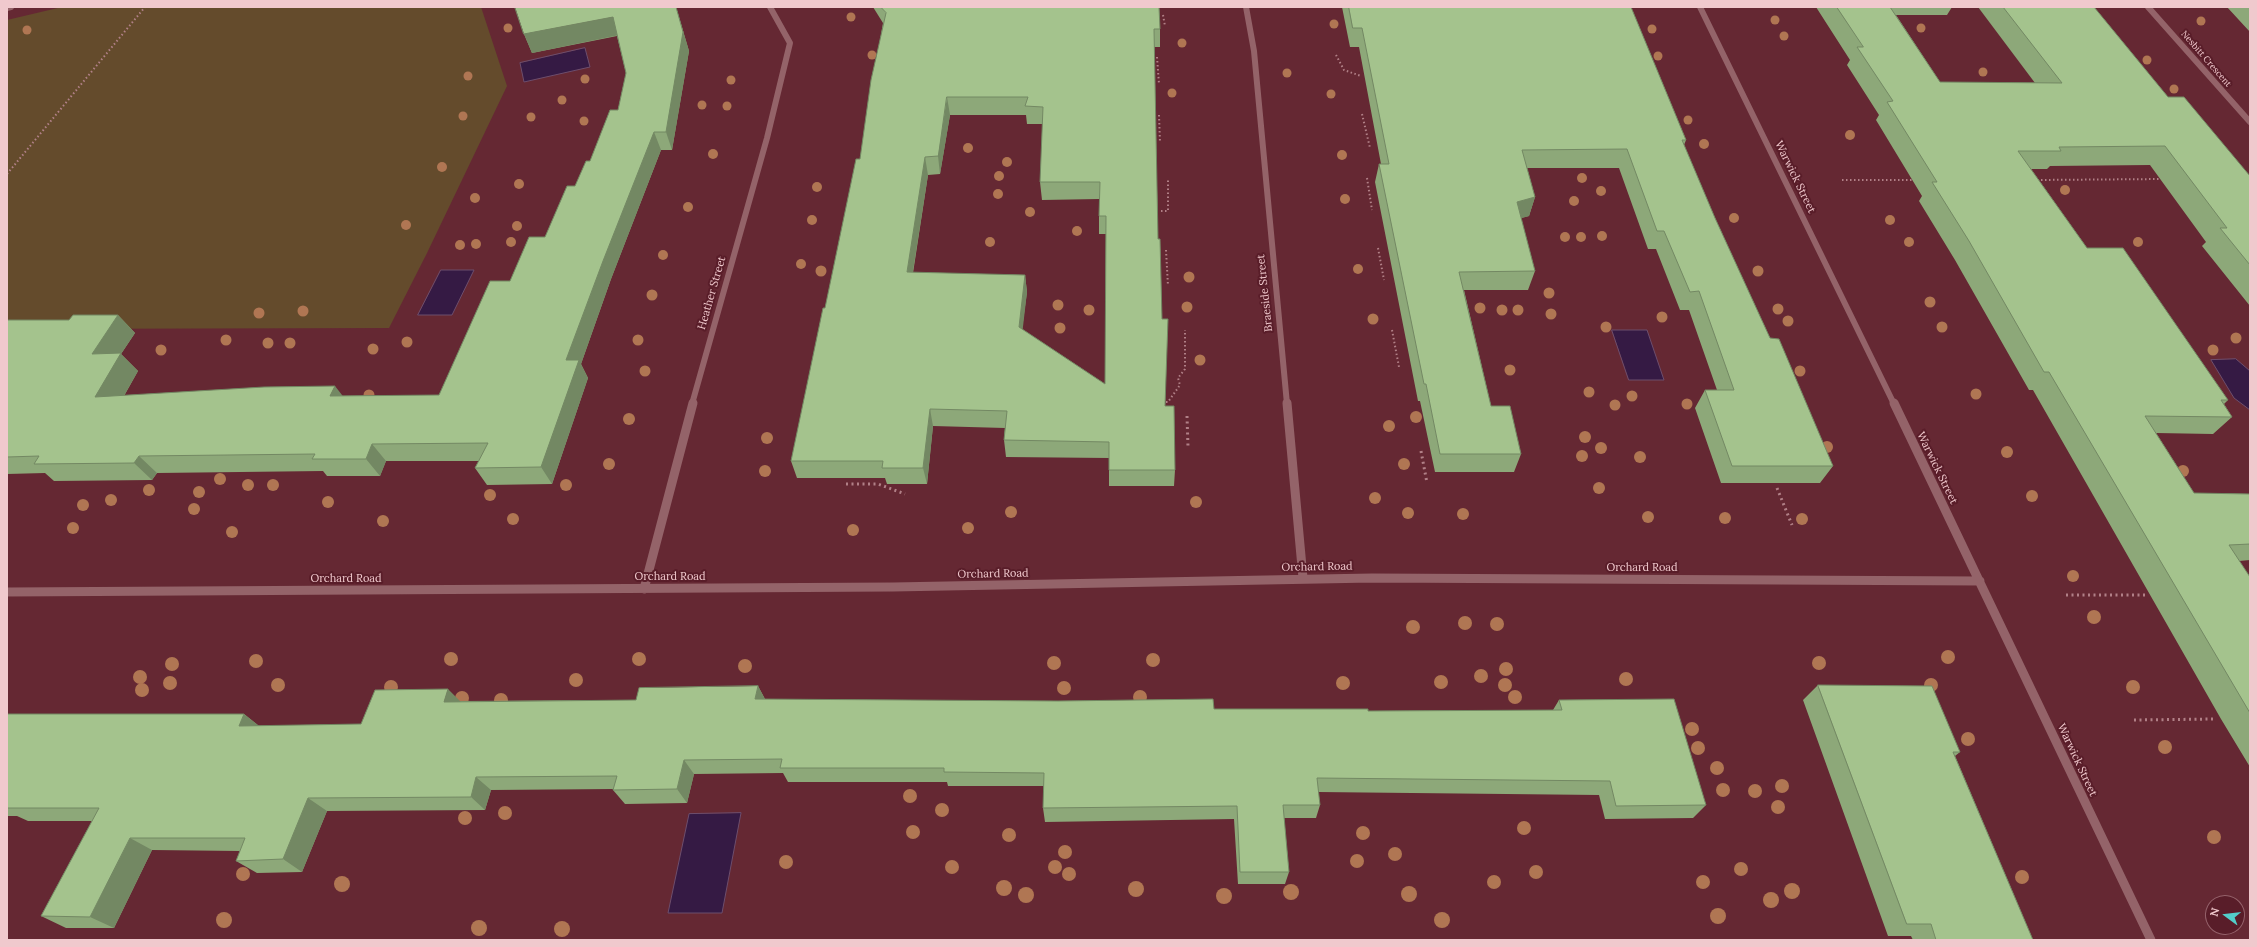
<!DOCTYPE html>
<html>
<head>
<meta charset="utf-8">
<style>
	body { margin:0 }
	#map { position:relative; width:2257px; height:947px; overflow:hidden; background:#652833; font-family:Lora,serif }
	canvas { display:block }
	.frame { position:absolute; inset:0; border:8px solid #f0c9cd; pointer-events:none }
	.north { position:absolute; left:2205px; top:895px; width:40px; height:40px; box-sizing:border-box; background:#591d29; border:1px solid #95626b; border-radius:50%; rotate:285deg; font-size:11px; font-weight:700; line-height:16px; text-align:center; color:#f0c9cd }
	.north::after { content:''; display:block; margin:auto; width:14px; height:18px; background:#53cdc9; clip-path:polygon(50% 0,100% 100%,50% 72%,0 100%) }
</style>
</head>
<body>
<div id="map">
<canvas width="2257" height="947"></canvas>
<div class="frame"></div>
<div class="north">N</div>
</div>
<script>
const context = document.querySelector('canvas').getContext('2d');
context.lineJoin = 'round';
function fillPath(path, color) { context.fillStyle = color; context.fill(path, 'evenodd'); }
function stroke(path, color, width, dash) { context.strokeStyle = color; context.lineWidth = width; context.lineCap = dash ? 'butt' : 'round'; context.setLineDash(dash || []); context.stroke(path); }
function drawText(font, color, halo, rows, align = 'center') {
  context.font = font + ' Lora,serif'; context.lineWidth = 4; context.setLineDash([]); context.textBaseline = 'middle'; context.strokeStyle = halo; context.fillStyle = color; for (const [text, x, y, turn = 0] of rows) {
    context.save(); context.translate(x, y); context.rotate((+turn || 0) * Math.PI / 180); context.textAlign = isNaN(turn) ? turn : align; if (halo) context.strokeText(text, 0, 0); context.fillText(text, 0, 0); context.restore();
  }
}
const green = new Path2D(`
	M 62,7 L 481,7 L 507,86 L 427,253 L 389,328 L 7,329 L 7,20 Z`);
const water = new Path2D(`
	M 585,48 L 590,67 L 524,82 L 520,63 Z
	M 441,270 L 474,270 L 452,315 L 418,315 Z
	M 1612,330 L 1647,330 L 1664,380 L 1629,380 Z
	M 2236,359 L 2250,371 L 2250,410 L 2234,398 L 2211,360 Z
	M 741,813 L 722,913 L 668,913 L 689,814 Z`);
const pathFar1 = new Path2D(`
	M 1163,15 L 1165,26
	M 1336,55 L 1344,70 L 1361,76
	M 1157,57 L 1159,84
	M 1362,114 L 1370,148
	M 1159,115 L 1160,142
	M 7,174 L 145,7
	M 1367,178 L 1372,210
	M 1842,180 L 1916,180
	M 2037,180 L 2164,179
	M 1161,211 L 1168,211 L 1168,179
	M 1378,248 L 1384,280
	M 1166,250 L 1168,286
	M 1392,330 L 1399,367
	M 1162,402 L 1168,402 L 1180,385 L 1178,378 L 1185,369 L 1185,330`);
const path = new Path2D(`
	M 1187,416 L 1188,447
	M 1421,451 L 1427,483
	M 846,484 L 878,484 L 905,494
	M 1777,488 L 1792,525
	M 2066,595 L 2145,595
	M 2134,720 L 2215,719`);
const minorFar1 = new Path2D(`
	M 1246,7 L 1254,51 L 1287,404
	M 1700,7 L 1894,404
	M 2148,7 L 2250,122
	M 7,8 L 11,7
	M 692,404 L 767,138 L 790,43 L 770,7`);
const minor = new Path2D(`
	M 1287,403 L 1303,578
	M 1894,403 L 2151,940
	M 644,589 L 693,403
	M 7,592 L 893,587 L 1372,578 L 1980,581`);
const trees = [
	[851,17,4.5],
	[1775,20,4.5],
	[2201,21,4.5],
	[1334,24,4.5],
	[508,28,4.5],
	[1921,28,4.5],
	[1652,29,4.5],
	[27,30,4.5],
	[1784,36,4.5],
	[1182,43,4.5],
	[872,55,4.5],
	[1658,56,4.5],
	[2147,60,4.5],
	[1983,72,4.5],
	[1287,73,4.5],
	[468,76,4.5],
	[585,79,4.5],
	[731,80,4.5],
	[2174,89,4.5],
	[1172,93,4.5],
	[1331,94,4.5],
	[562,100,4.5],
	[702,105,4.5],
	[727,106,4.5],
	[463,116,4.5],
	[531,117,4.5],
	[1688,120,4.5],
	[584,121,4.5],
	[1850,135,5],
	[1704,144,5],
	[968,148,5],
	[713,154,5],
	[1342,155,5],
	[1007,162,5],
	[442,167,5],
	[999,176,5],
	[1582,178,5],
	[519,184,5],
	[817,187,5],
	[2065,190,5],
	[1601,191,5],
	[998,194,5],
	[475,198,5],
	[1345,199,5],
	[1574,201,5],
	[688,207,5],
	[1030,212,5],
	[1734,218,5],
	[812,220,5],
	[1890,220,5],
	[406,225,5],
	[517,226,5],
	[1077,231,5],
	[1602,236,5],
	[1565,237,5],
	[1581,237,5],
	[511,242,5],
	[990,242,5],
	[1909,242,5],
	[2138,242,5],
	[476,244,5],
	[460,245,5],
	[663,255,5],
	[801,264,5],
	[1358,269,5],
	[821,271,5.5],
	[1758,271,5.5],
	[1189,277,5.5],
	[1549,293,5.5],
	[652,295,5.5],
	[1930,302,5.5],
	[1058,305,5.5],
	[1187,307,5.5],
	[1480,308,5.5],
	[1778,309,5.5],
	[1089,310,5.5],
	[1502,310,5.5],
	[1518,310,5.5],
	[303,311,5.5],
	[259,313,5.5],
	[1551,314,5.5],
	[1662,317,5.5],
	[1373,319,5.5],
	[1788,321,5.5],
	[1606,327,5.5],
	[1942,327,5.5],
	[1060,328,5.5],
	[2236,338,5.5],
	[226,340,5.5],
	[638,340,5.5],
	[407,342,5.5],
	[268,343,5.5],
	[290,343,5.5],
	[373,349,5.5],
	[161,350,5.5],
	[2213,350,5.5],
	[1200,360,5.5],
	[1510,370,5.5],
	[645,371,5.5],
	[1800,371,5.5],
	[1589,392,5.5],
	[1976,394,5.5],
	[369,395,5.5],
	[1632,396,5.5],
	[1687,404,5.5],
	[1615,405,5.5],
	[1416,417,6],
	[629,419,6],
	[1389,426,6],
	[1585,437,6],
	[767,438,6],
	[1827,447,6],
	[1601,448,6],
	[2007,452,6],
	[1582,456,6],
	[1640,457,6],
	[609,464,6],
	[1404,464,6],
	[765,471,6],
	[2183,471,6],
	[220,479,6],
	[248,485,6],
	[273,485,6],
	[566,485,6],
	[1599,488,6],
	[149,490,6],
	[199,492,6],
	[490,495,6],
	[2032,496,6],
	[1375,498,6],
	[111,500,6],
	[328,502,6],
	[1196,502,6],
	[83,505,6],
	[194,509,6],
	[1011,512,6],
	[1408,513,6],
	[1463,514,6],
	[1648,517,6],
	[1725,518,6],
	[513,519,6],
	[1802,519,6],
	[383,521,6],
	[73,528,6],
	[968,528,6],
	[853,530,6],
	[232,532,6],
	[2073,576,6],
	[2094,617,7],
	[1465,623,7],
	[1497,624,7],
	[1413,627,7],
	[1948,657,7],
	[451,659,7],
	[639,659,7],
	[1153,660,7],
	[256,661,7],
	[1054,663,7],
	[1819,663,7],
	[172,664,7],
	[745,666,7],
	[1506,669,7],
	[1481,676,7],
	[140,677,7],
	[1626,679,7],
	[576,680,7],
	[1441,682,7],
	[170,683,7],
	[1343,683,7],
	[278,685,7],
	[1505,685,7],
	[1931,685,7],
	[391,687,7],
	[2133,687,7],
	[1064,688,7],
	[142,690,7],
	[1140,697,7],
	[1515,697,7],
	[462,698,7],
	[501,700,7],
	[1692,729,7],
	[1968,739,7],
	[2165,747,7],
	[1698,748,7],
	[1717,768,7],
	[1782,786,7],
	[1723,790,7],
	[1755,791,7],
	[910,796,7],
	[1778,807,7],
	[942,810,7],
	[505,813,7],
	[465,818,7],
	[1524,828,7],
	[913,832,7],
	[1363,833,7],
	[1009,835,7],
	[2214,837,7],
	[1065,852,7],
	[1395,854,7],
	[1357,861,7],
	[786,862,7],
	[952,867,7],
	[1055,867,7],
	[1741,869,7],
	[1536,872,7],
	[243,874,7],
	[1069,874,7],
	[2022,877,7],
	[1494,882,7],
	[1703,882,7],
	[342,884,8],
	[1004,888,8],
	[1136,889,8],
	[1792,891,8],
	[1291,892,8],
	[1409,894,8],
	[1026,895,8],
	[1224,896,8],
	[1771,900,8],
	[1718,916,8],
	[224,920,8],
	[1442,920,8],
	[479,928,8],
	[562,929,8]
];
const wall = new Path2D(`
	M 676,7 L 689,51 L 672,150 L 661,150 L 611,279 L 581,364 L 588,378 L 552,484 L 487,485 L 475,468 L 479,461 L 386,461 L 380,476 L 327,476 L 323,471 L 157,473 L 152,480 L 54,481 L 45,473 L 7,474 L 7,320 L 69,320 L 118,315 L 135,333 L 121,354 L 138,371 L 124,396 L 343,396 L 439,395 L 510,281 L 545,237 L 590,161 L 618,110 L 626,73 L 617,36 L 532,53 L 524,34 Z
	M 873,7 L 1159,7 L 1160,29 L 1160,47 L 1154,47 L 1158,239 L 1165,406 L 1175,470 L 1174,486 L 1109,486 L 1109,458 L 1006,457 L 1004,440 L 1005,428 L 933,426 L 927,484 L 887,484 L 885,478 L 797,478 L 791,461 L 825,308 L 860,159 L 883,23 ZM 950,115 L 1026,115 L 1027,124 L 1043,124 L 1040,182 L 1042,200 L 1099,199 L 1099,234 L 1106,234 L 1105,384 L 1022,329 L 1027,292 L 1025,275 L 913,273 L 928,175 L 940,174 Z
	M 1342,7 L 1631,7 L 1686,140 L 1684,145 L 1715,218 L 1770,338 L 1833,466 L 1820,483 L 1721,483 L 1695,408 L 1705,390 L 1717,390 L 1689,310 L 1680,310 L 1656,249 L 1648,249 L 1619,168 L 1527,168 L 1535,197 L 1529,216 L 1521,218 L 1535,271 L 1528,290 L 1464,290 L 1491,406 L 1521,454 L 1514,472 L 1435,472 L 1420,401 L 1418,401 L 1375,182 L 1379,164 L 1381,164 L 1359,47 L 1350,47 Z
	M 1816,7 L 1952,7 L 1947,15 L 1896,15 L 1940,82 L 2035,83 L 1978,7 L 2094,7 L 2168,97 L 2250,176 L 2250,306 L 2202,246 L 2206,242 L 2150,165 L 2050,166 L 2047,169 L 2031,169 L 2087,248 L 2228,400 L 2224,404 L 2232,417 L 2213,434 L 2156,433 L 2194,493 L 2250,494 L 2250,560 L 2239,561 L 2250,577 L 2250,767 L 2221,719 L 2033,390 L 2029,390 L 1955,260 L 1919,201 L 1922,196 L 1876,120 L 1879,115 L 1847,65 L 1850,60 Z
	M 2227,7 L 2250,7 L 2250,32 Z
	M 1818,685 L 1960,752 L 1955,756 L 2033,940 L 1913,940 L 1911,936 L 1888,936 L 1803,700 Z
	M 758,686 L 765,699 L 1214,709 L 1368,711 L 1553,710 L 1559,700 L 1706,805 L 1693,818 L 1605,819 L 1599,795 L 1318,792 L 1320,805 L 1316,818 L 1284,818 L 1289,872 L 1285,884 L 1238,884 L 1234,819 L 1045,822 L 1043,808 L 1044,786 L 948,786 L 947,782 L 788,782 L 783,773 L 694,774 L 687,803 L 625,804 L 613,790 L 614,789 L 491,790 L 485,810 L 327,811 L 302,872 L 257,873 L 236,861 L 240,851 L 152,850 L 114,928 L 66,928 L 41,916 L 92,821 L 28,821 L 17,816 L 7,816 L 7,714 L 244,714 L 259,726 L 361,724 L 460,701 L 636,700 Z`);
const shadedWall = new Path2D(`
	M 676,7 L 689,51 L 672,150 L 666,132 Z
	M 613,17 L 619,35 L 532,53 L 524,34 Z
	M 947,97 L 950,115 L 940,174 L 938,156 Z
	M 654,132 L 661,150 L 611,279 L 581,364 L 588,378 L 552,484 L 541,467 L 566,360 L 603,261 Z
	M 925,157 L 928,175 L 910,290 L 907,272 Z
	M 1535,197 L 1529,216 L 1511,221 L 1517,202 Z
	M 1025,275 L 1027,292 L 1021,344 L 1019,327 Z
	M 118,315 L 135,333 L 121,354 L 138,371 L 113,415 L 95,397 L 92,354 Z
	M 335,386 L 349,404 L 330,396 Z
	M 930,409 L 933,426 L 927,484 L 923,468 Z
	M 372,444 L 386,461 L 380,476 L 366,459 Z
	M 139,456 L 157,473 L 152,480 L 134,463 Z
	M 758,686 L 766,701 L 755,699 Z
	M 448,689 L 463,704 L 444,702 Z
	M 244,714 L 263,729 L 239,726 Z
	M 684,760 L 694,774 L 687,803 L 677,789 Z
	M 476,777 L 491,790 L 485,810 L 471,797 Z
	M 308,798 L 327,811 L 302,872 L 283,859 Z
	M 130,838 L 152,850 L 114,928 L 90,917 Z`);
const building = new Path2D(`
	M 515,7 L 676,7 L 683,32 L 666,132 L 654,132 L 603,261 L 566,360 L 579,360 L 541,467 L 475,468 L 488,443 L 372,444 L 366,459 L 312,459 L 315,454 L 139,456 L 134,463 L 34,464 L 39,456 L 7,457 L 7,320 L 69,320 L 73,315 L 118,315 L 92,354 L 121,353 L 95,397 L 264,387 L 335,386 L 330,396 L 439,395 L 490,281 L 510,281 L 529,237 L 545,237 L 567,186 L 575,186 L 586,161 L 590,161 L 610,110 L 618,110 L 626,73 L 613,17 L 524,34 Z
	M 881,7 L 1159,7 L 1160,29 L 1154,29 L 1158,239 L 1160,239 L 1162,319 L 1168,319 L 1165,406 L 1174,406 L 1175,470 L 1109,470 L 1109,442 L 1004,440 L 1007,411 L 930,409 L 923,468 L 882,468 L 883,461 L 791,461 L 823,308 L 825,308 L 856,159 L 860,159 L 871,80 L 886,13 ZM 947,97 L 1028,97 L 1025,106 L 1043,107 L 1040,182 L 1100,182 L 1099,216 L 1106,216 L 1105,384 L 1019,327 L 1025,275 L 907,272 L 925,157 L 938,156 Z
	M 1349,7 L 1631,7 L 1686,140 L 1682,140 L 1715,218 L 1770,338 L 1779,339 L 1833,466 L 1732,466 L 1705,390 L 1734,390 L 1699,291 L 1690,292 L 1664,231 L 1657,231 L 1627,149 L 1522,150 L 1535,197 L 1517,202 L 1535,271 L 1459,272 L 1491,406 L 1510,406 L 1521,454 L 1440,454 L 1426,384 L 1424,384 L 1379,164 L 1389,164 L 1362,28 L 1353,28 Z
	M 1837,7 L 1890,7 L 1940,82 L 2062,83 L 2003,7 L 2094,7 L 2168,97 L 2184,97 L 2250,176 L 2250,265 L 2220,228 L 2227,228 L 2165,146 L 2059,147 L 2061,151 L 2018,151 L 2087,248 L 2123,248 L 2228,400 L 2221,400 L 2232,417 L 2145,416 L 2194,493 L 2250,494 L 2250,544 L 2229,545 L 2250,577 L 2250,713 L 2049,372 L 2044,372 L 1969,241 L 1932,182 L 1937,182 L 1887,102 L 1893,101 L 1857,47 L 1863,47 Z
	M 1818,685 L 1932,686 L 1960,752 L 1953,752 L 2033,940 L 1936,940 L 1931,924 L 1907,924 Z
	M 758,686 L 755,699 L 1058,701 L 1213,699 L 1214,709 L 1368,709 L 1368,711 L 1562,710 L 1559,700 L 1674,699 L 1706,805 L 1616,806 L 1610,781 L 1317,778 L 1320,805 L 1283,805 L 1289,872 L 1240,872 L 1237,806 L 1043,808 L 1044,773 L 944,772 L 944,768 L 780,768 L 782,759 L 684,760 L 677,789 L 613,790 L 617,776 L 476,777 L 471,797 L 308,798 L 283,859 L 236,861 L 245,838 L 130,838 L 90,917 L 41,916 L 99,808 L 7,808 L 7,714 L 244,714 L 239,726 L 361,724 L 375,690 L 448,689 L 444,702 L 636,700 L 639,688 Z`);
const farStreetnames = [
	["Nesbitt Crescent",2206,59,49]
];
const streetNames = [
	["Warwick Street",1795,177,64],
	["Heather Street",712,293,-74],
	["Braeside Street",1265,293,-96],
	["Warwick Street",1937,468,64],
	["Orchard Road",1317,567,-1],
	["Orchard Road",1642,568],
	["Orchard Road",993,574,-1],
	["Orchard Road",670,577],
	["Orchard Road",346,579],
	["Warwick Street",2077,760,65]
];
fillPath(green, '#644b2c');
fillPath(water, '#351a44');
stroke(water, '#6d4e6d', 1);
stroke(pathFar1, '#b18087', 2, [1.5, 2.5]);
stroke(path, '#b18087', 3, [2, 3.5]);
stroke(minorFar1, '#946369', 6);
stroke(minor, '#946369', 9);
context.fillStyle = '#b07653';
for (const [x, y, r] of trees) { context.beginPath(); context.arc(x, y, r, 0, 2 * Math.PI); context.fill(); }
fillPath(wall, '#8da879');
fillPath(shadedWall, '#738863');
fillPath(building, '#a4c38d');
stroke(building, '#738863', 1);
drawText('9px', '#f0c9cd', '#591d29', farStreetnames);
drawText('11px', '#f0c9cd', '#591d29', streetNames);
</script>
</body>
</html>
